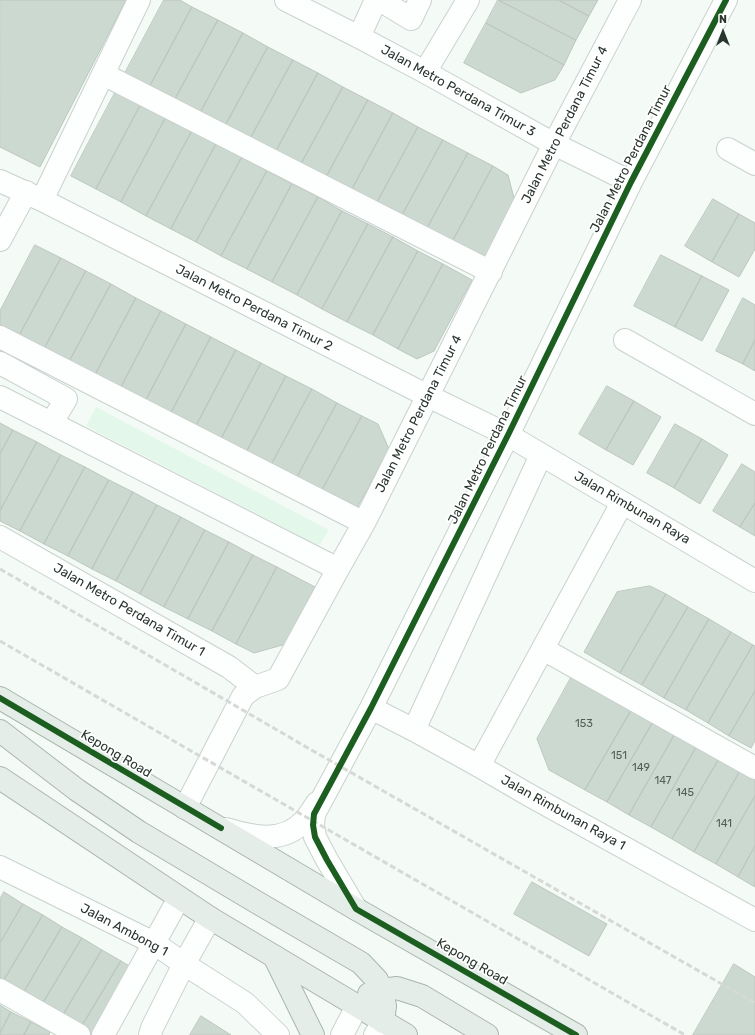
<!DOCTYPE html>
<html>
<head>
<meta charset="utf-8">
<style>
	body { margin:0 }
	#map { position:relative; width:755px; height:1035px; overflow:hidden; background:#f4fbf6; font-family:Rubik,sans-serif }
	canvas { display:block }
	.north { position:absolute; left:703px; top:12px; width:40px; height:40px; -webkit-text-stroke:3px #fff; paint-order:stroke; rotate:0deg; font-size:11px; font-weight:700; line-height:16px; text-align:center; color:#29362e }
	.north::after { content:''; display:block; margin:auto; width:14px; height:18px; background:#29362e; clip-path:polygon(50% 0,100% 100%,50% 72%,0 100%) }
</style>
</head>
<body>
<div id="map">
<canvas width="755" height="1035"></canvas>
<div class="north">N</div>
</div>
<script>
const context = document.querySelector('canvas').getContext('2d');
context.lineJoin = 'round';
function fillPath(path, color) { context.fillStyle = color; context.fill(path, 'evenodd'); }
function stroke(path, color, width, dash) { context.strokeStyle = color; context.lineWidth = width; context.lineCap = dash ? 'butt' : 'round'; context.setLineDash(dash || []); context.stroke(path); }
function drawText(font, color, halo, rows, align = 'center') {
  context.font = font + ' Rubik,sans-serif'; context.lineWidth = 3.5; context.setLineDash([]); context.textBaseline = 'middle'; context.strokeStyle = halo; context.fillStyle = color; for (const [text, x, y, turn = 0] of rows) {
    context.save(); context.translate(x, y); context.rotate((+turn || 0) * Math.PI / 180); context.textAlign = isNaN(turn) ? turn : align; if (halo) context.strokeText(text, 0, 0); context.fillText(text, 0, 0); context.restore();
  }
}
const green = new Path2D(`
	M 96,407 L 329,530 L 319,546 L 86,426 Z`);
const building = new Path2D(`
	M 0,0 L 126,0 L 40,167 L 0,147 Z
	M 164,0 L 180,0 L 192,7 L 149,88 L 124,75 Z
	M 498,0 L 576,40 L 564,65 L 486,23 Z
	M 499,0 L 559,0 L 589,16 L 576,40 Z
	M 559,0 L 598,0 L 589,16 Z
	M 192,7 L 218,20 L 174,101 L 149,88 Z
	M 218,20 L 243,33 L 199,115 L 174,101 Z
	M 486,23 L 564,65 L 555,80 L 521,93 L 464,63 Z
	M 243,33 L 268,47 L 224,128 L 199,115 Z
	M 268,47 L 293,60 L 249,141 L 224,128 Z
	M 293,60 L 318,73 L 274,155 L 249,141 Z
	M 318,73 L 343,87 L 299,168 L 274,155 Z
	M 343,87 L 368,100 L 324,181 L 299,168 Z
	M 116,91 L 141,104 L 96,189 L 71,176 Z
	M 368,100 L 393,113 L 349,195 L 324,181 Z
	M 141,104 L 166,117 L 121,202 L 96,189 Z
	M 393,113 L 418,127 L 374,208 L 349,195 Z
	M 166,117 L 192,131 L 146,216 L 121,202 Z
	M 418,127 L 443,140 L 399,221 L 374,208 Z
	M 192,131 L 216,144 L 171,229 L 146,216 Z
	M 443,140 L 468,153 L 424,234 L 399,221 Z
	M 216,144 L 242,157 L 196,242 L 171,229 Z
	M 468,153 L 493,166 L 449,248 L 424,234 Z
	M 242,157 L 267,171 L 221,256 L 196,242 Z
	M 493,166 L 508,175 L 515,202 L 481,265 L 449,248 Z
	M 267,171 L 292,184 L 247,269 L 221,256 Z
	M 292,184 L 318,197 L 272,282 L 247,269 Z
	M 318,197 L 342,211 L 297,295 L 272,282 Z
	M 713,199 L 739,214 L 712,262 L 685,246 Z
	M 342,211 L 368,224 L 322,309 L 297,295 Z
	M 739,214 L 755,223 L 755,249 L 739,277 L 712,262 Z
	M 368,224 L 393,237 L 347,322 L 322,309 Z
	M 393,237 L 418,251 L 373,335 L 347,322 Z
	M 35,245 L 61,258 L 19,336 L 0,326 L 0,311 Z
	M 418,251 L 443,264 L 398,349 L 373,335 Z
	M 661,255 L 702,276 L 675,327 L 634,306 Z
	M 61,258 L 86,271 L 44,349 L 19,336 Z
	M 443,264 L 472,280 L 434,351 L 417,359 L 398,349 Z
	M 86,271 L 111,284 L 69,362 L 44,349 Z
	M 702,276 L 729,290 L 702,341 L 675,327 Z
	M 111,284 L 136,298 L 95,375 L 69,362 Z
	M 136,298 L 161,311 L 120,389 L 95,375 Z
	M 743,298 L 755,305 L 755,340 L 743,364 L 716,351 Z
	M 161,311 L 186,324 L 145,402 L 120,389 Z
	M 186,324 L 211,337 L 170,415 L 145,402 Z
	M 211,337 L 236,350 L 195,428 L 170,415 Z
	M 755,340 L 755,371 L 743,364 Z
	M 236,350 L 261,363 L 220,441 L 195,428 Z
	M 261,363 L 286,376 L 245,455 L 220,441 Z
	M 286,376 L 312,389 L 270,467 L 245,455 Z
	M 607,386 L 634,401 L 606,450 L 579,434 Z
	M 312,389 L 337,403 L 295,481 L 270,467 Z
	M 634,401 L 661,417 L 633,465 L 606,450 Z
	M 337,403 L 362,416 L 320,494 L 295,481 Z
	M 362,416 L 378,424 L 389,449 L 355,512 L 320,494 Z
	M 0,423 L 13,430 L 0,454 Z
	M 675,424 L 702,439 L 674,488 L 647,473 Z
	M 13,430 L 37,442 L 0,511 L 0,454 Z
	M 702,439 L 728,455 L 700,504 L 674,488 Z
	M 37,442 L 61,455 L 20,531 L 0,521 L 0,511 Z
	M 61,455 L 85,467 L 44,544 L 20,531 Z
	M 742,464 L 755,472 L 755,503 L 740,527 L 713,511 Z
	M 85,467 L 109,480 L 68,556 L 44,544 Z
	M 109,480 L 133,492 L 92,569 L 68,556 Z
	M 133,492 L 157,505 L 116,581 L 92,569 Z
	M 755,503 L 755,536 L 740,527 Z
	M 157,505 L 181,517 L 140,594 L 116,581 Z
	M 181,517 L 205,530 L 164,607 L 140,594 Z
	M 205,530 L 229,542 L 188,619 L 164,607 Z
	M 229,542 L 253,555 L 212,631 L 188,619 Z
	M 253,555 L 277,567 L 236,644 L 212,631 Z
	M 277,567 L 315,587 L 286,644 L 254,653 L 236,644 Z
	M 650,586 L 666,594 L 620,673 L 584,652 L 617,592 Z
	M 666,594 L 688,607 L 642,685 L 620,673 Z
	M 688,607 L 709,619 L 664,698 L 642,685 Z
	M 709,619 L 731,632 L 686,710 L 664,698 Z
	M 731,632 L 753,645 L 708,723 L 686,710 Z
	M 753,645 L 755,646 L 755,691 L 729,736 L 708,723 Z
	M 572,676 L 632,709 L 585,790 L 549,770 L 537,739 Z
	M 755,691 L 755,741 L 751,748 L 729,736 Z
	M 632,709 L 653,722 L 607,802 L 585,790 Z
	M 653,722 L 675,734 L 629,815 L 607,802 Z
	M 675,734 L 697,746 L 651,827 L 629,815 Z
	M 697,746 L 719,759 L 672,839 L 651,827 Z
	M 719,759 L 740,771 L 694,852 L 672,839 Z
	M 740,771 L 755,779 L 755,796 L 716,864 L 694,852 Z
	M 755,796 L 755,846 L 738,877 L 716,864 Z
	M 755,846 L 755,887 L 738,877 Z
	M 532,882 L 607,924 L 589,956 L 514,914 Z
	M 4,892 L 23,904 L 0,943 L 0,899 Z
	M 23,904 L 43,915 L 1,985 L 0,985 L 0,943 Z
	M 43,915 L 62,927 L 21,997 L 1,985 Z
	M 62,927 L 82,938 L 40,1008 L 21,997 Z
	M 82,938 L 102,950 L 60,1020 L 40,1008 Z
	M 102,950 L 121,961 L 79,1031 L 60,1020 Z
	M 121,961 L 141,973 L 103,1035 L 86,1035 L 79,1031 Z
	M 734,964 L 755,977 L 755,1035 L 693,1035 Z
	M 0,1005 L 11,1012 L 0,1033 Z
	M 11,1012 L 31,1022 L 24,1035 L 0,1035 L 0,1033 Z
	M 201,1016 L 231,1035 L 190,1035 Z
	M 31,1022 L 50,1032 L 49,1035 L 24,1035 Z`);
const minor = new Path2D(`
	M 286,0 L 359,37 L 425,72 L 554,144 L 631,182
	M 380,0 L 411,19 L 420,0
	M 359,37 L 376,0
	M 425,72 L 468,0
	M 103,74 L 491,272
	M 728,149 L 755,164
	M 0,181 L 42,200 L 428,396 L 508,435 L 755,581
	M 42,200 L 139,0
	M 0,240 L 26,192
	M 0,337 L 364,523
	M 625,340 L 755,414
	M 0,363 L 66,399 L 52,422
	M 0,397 L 338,569
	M 0,537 L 229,667 L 255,687
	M 543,649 L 755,768
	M 371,708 L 414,730 L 479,766 L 529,795 L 755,920
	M 414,730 L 541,455
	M 479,766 L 622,503
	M 185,808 L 243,696 L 255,687 L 278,679 L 338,569 L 364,523 L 554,144 L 630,0
	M 226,829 C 253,837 283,844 304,821 C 309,816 313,809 317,803
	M 0,867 L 154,943 L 184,964 L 245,1003 L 278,1035
	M 356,909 L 327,860 L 315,837 L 313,825 L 314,814 L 371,708 L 508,435 L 631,182 L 726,0
	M 0,990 L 79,1035
	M 103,1035 L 179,898
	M 150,1035 L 152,1028 L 184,964 L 210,918
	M 342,1035 L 357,1006
	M 375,1035 L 383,1022`);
const major = new Path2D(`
	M 0,698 L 356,909 L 576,1035
	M 0,731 L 77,790 L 139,832 L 258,903 L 361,963 L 377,980 L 382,990 L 385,1006 L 383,1022
	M 0,778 L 210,918 L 406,1035
	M 274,956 L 313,1035
	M 369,994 L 382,990 L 397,988 L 422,996 L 487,1035`);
const rail = new Path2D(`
	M 0,569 L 308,748 L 755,1003
	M 0,641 L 685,1035`);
const cycleway = new Path2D(`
	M 0,698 L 221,828
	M 576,1035 L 356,909 L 327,860 L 315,837 L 313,825 L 314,814 L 371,708 L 508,435 L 631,182 L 726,0`);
const numberNames = [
	["153",584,724],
	["151",619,756],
	["149",641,768],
	["147",663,781],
	["145",685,793],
	["141",724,824]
];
const streetNames = [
	["Jalan Metro Perdana Timur 3",458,91,29],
	["Jalan Metro Perdana Timur 4",565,125,-63],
	["Jalan Metro Perdana Timur",631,159,-63],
	["Jalan Metro Perdana Timur 2",254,308,27],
	["Jalan Metro Perdana Timur 4",419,414,-63],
	["Jalan Metro Perdana Timur",488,450,-64],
	["Jalan Rimbunan Raya",632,508,30],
	["Jalan Metro Perdana Timur 1",129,610,30],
	["Kepong Road",116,754,31],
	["Jalan Rimbunan Raya 1",563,813,29],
	["Jalan Ambong 1",124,930,28],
	["Kepong Road",472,962,30]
];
fillPath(green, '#e3f8ea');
fillPath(building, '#cbd9d0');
stroke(building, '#bdc6c0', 1);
stroke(minor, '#cad2cd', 24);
stroke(major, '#a7b7ad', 24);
stroke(minor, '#fdfefe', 22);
stroke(major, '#e5ede8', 22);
stroke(rail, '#d7d9d7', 3, [6, 3]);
stroke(cycleway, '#1b5e20', 6);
drawText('11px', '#525f56', null, numberNames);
drawText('13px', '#29362e', '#fff', streetNames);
</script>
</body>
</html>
